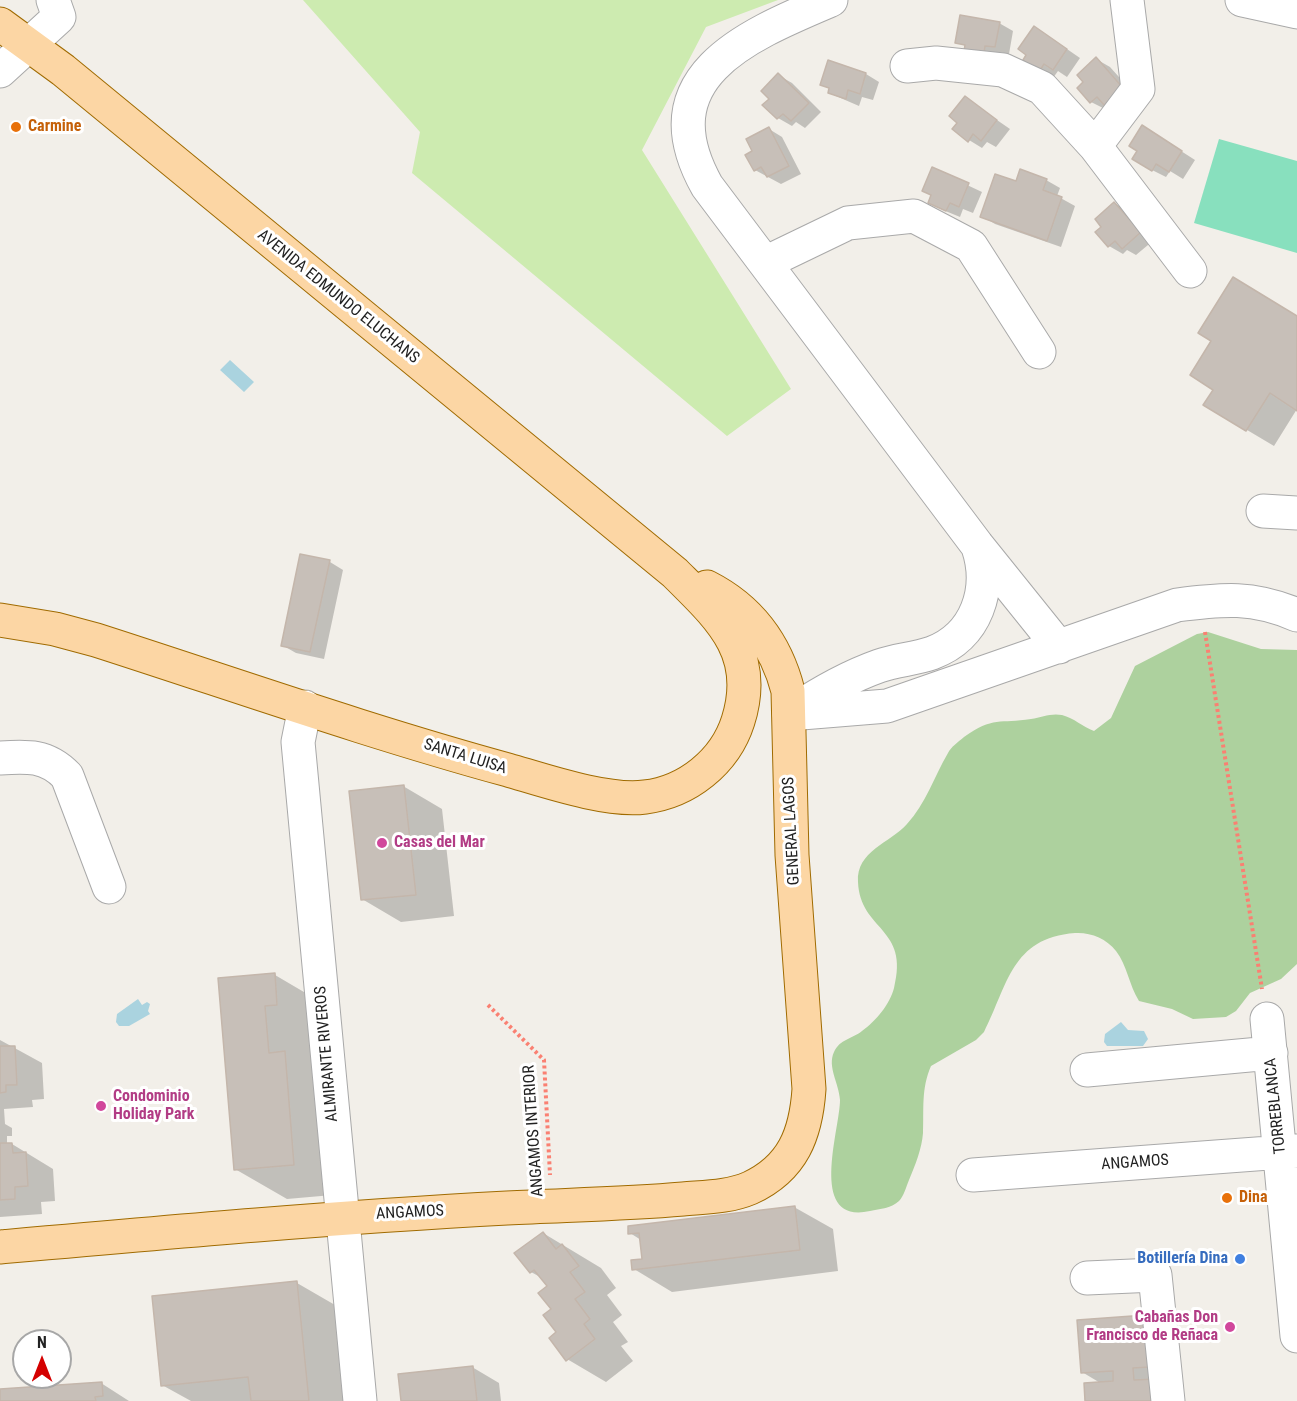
<!DOCTYPE html>
<html>
<head>
<meta charset="utf-8">
<style>
	body { margin:0 }
	#map { position:relative; width:1297px; height:1401px; overflow:hidden; background:#f2efe9; font-family:"Roboto Condensed",sans-serif }
	canvas { display:block }
	.north { position:absolute; left:12px; top:1329px; width:60px; height:60px; box-sizing:border-box; background:#fff; border:2px solid #a7a7a7; border-radius:50%; rotate:0deg; font-size:16px; font-weight:700; line-height:24px; text-align:center; color:#222 }
	.north::after { content:''; display:block; margin:auto; width:21px; height:27px; background:#d40000; clip-path:polygon(50% 0,100% 100%,50% 72%,0 100%) }
</style>
</head>
<body>
<div id="map">
<canvas width="1297" height="1401"></canvas>
<div class="north">N</div>
</div>
<script>
const context = document.querySelector('canvas').getContext('2d');
context.lineJoin = 'round';
function fillPath(path, color) { context.fillStyle = color; context.fill(path, 'evenodd'); }
function stroke(path, color, width, dash) { context.strokeStyle = color; context.lineWidth = width; context.lineCap = dash ? 'butt' : 'round'; context.setLineDash(dash || []); context.stroke(path); }
function drawText(font, color, halo, rows, align = 'center') {
  context.font = font + ' "Roboto Condensed",sans-serif'; context.lineWidth = 6; context.setLineDash([]); context.textBaseline = 'middle'; context.strokeStyle = halo; context.fillStyle = color; for (const [text, x, y, turn = 0] of rows) {
    context.save(); context.translate(x, y); context.rotate((+turn || 0) * Math.PI / 180); context.textAlign = isNaN(turn) ? turn : align; if (halo) context.strokeText(text, 0, 0); context.fillText(text, 0, 0); context.restore();
  }
}
const grass = new Path2D(`
	M 303,0 L 778,0 L 706,27 L 642,150 L 791,389 L 727,436 L 412,173 L 420,132 Z`);
const forest = new Path2D(`
	M 1208,632 L 1261,649 L 1297,650 L 1297,964 L 1281,979 L 1250,993 L 1236,1011 L 1226,1017 L 1193,1019 L 1172,1009 L 1139,1001 C 1129,985 1127,965 1116,951 C 1106,938 1090,932 1075,933 C 1011,938 1008,985 984,1032 L 976,1040 L 931,1066 C 921,1089 924,1109 923,1133 C 922,1148 915,1166 909,1180 C 906,1187 904,1196 899,1201 C 892,1208 880,1209 870,1211 C 807,1225 840,1130 840,1100 C 839,1083 827,1067 834,1052 C 840,1039 852,1039 862,1031 C 876,1021 890,1004 894,988 C 910,927 860,931 858,882 C 856,851 890,843 907,824 C 926,803 934,777 948,753 C 951,747 958,742 964,737 C 993,716 1000,724 1031,719 C 1042,717 1051,713 1062,715 C 1074,718 1083,727 1094,731 L 1111,718 L 1135,666 L 1197,634 Z`);
const pitch = new Path2D(`
	M 1219,139 L 1297,161 L 1297,253 L 1194,223 Z`);
const water = new Path2D(`
	M 230,360 L 254,382 L 244,392 L 220,370 Z
	M 138,999 L 142,1005 L 147,1002 L 150,1004 L 148,1011 L 150,1014 L 129,1026 L 119,1026 L 116,1022 L 117,1014 Z
	M 1121,1022 L 1128,1030 L 1144,1031 L 1148,1039 L 1143,1046 L 1107,1046 L 1104,1042 L 1105,1034 Z`);
const shadow = new Path2D(`
	M 999,23 L 1013,31 L 1009,54 L 998,52 L 997,61 L 957,42 Z
	M 1048,36 L 1080,58 L 1067,77 L 1058,71 L 1053,78 L 1040,70 Z
	M 1096,59 L 1110,67 L 1136,96 L 1105,109 L 1091,102 L 1086,82 Z
	M 829,62 L 866,74 L 879,82 L 873,100 L 862,97 L 859,106 L 829,93 L 830,89 L 821,84 Z
	M 778,75 L 792,83 L 821,112 L 805,128 L 796,122 L 792,126 L 778,118 L 764,105 L 771,99 Z
	M 965,98 L 1010,129 L 996,147 L 987,142 L 982,148 L 969,140 L 959,122 Z
	M 769,129 L 782,137 L 801,174 L 781,184 L 755,170 L 754,152 Z
	M 1156,135 L 1195,160 L 1183,179 L 1170,171 L 1166,177 L 1152,170 Z
	M 933,169 L 982,192 L 973,213 L 963,209 L 960,217 L 943,210 L 932,196 Z
	M 1046,180 L 1060,188 L 1057,196 L 1075,206 L 1061,247 L 995,224 L 982,216 L 1017,183 Z
	M 1114,203 L 1128,211 L 1154,240 L 1136,255 L 1127,250 L 1123,254 L 1109,246 L 1104,227 Z
	M 1297,317 L 1297,409 L 1274,446 L 1205,405 L 1215,389 L 1213,341 Z
	M 302,556 L 330,562 L 343,570 L 324,659 L 296,653 L 282,645 Z
	M 403,786 L 442,809 L 454,916 L 401,922 L 362,899 Z
	M 275,975 L 326,1005 L 344,1194 L 287,1199 L 235,1169 L 220,980 Z
	M 0,1040 L 42,1063 L 44,1099 L 32,1100 L 33,1107 L 4,1109 L 5,1124 L 12,1128 L 12,1136 L 7,1136 L 7,1144 L 12,1144 L 53,1169 L 55,1201 L 41,1202 L 42,1214 L 0,1217 Z
	M 794,1207 L 833,1229 L 838,1271 L 672,1292 L 634,1269 L 644,1260 L 641,1240 L 630,1233 Z
	M 543,1233 L 601,1268 L 616,1288 L 607,1295 L 622,1315 L 613,1322 L 628,1342 L 621,1346 L 633,1361 L 606,1382 L 567,1359 L 549,1287 L 542,1278 L 531,1272 Z
	M 297,1283 L 335,1305 L 345,1401 L 191,1401 L 162,1385 Z
	M 1146,1317 L 1182,1401 L 1087,1401 L 1102,1384 L 1082,1372 Z
	M 472,1367 L 499,1383 L 501,1401 L 402,1401 Z
	M 101,1383 L 129,1401 L 0,1401 L 0,1391 Z`);
const building = new Path2D(`
	M 960,15 L 1000,22 L 995,47 L 985,46 L 984,54 L 964,51 L 965,45 L 955,43 Z
	M 1034,26 L 1067,49 L 1053,70 L 1044,64 L 1039,72 L 1023,60 L 1026,55 L 1018,49 Z
	M 1096,57 L 1123,88 L 1104,105 L 1097,97 L 1090,103 L 1077,88 L 1083,82 L 1077,75 Z
	M 828,60 L 866,73 L 860,94 L 848,90 L 846,99 L 828,93 L 829,88 L 820,85 Z
	M 778,73 L 809,103 L 791,121 L 783,114 L 777,119 L 762,105 L 769,99 L 761,91 Z
	M 965,96 L 997,120 L 981,141 L 973,134 L 968,142 L 952,129 L 957,123 L 949,116 Z
	M 1142,125 L 1182,151 L 1169,172 L 1156,164 L 1152,171 L 1132,159 L 1137,151 L 1129,146 Z
	M 769,127 L 789,166 L 767,177 L 761,167 L 754,171 L 745,155 L 752,151 L 746,139 Z
	M 932,167 L 969,183 L 959,207 L 950,203 L 946,211 L 928,203 L 931,195 L 922,191 Z
	M 1020,169 L 1047,179 L 1043,190 L 1062,197 L 1047,241 L 980,217 L 995,174 L 1016,181 Z
	M 1114,202 L 1141,232 L 1122,249 L 1115,241 L 1108,247 L 1095,232 L 1101,227 L 1095,219 Z
	M 1233,277 L 1297,316 L 1297,411 L 1270,393 L 1246,431 L 1203,405 L 1213,390 L 1190,375 L 1211,341 L 1198,333 Z
	M 300,554 L 330,560 L 310,652 L 281,646 Z
	M 404,785 L 416,895 L 361,900 L 349,791 Z
	M 275,973 L 277,1005 L 265,1006 L 269,1053 L 285,1051 L 294,1165 L 234,1170 L 218,978 Z
	M 0,1046 L 15,1046 L 17,1085 L 6,1085 L 6,1092 L 0,1093 Z
	M 0,1143 L 12,1143 L 13,1153 L 26,1152 L 28,1186 L 15,1187 L 15,1199 L 0,1200 Z
	M 795,1206 L 800,1250 L 632,1270 L 631,1260 L 642,1259 L 639,1233 L 628,1234 L 628,1226 Z
	M 543,1232 L 556,1249 L 562,1244 L 579,1266 L 570,1272 L 585,1292 L 575,1299 L 590,1319 L 584,1324 L 595,1339 L 566,1361 L 549,1338 L 556,1332 L 543,1315 L 551,1309 L 538,1293 L 547,1286 L 534,1270 L 530,1273 L 514,1253 Z
	M 297,1281 L 309,1401 L 251,1401 L 248,1377 L 161,1386 L 152,1296 Z
	M 1146,1315 L 1150,1367 L 1133,1368 L 1134,1380 L 1155,1379 L 1157,1401 L 1085,1401 L 1084,1383 L 1113,1381 L 1113,1371 L 1081,1373 L 1077,1320 Z
	M 473,1366 L 477,1401 L 401,1401 L 398,1374 Z
	M 102,1382 L 103,1396 L 95,1397 L 96,1401 L 0,1401 L 0,1389 Z`);
const path = new Path2D(`
	M 1205,632 L 1262,989
	M 488,1005 L 544,1060 L 550,1175`);
const minor = new Path2D(`
	M 831,0 C 746,36 646,77 707,186 L 977,545 L 1059,647
	M 1242,0 L 1297,12
	M 907,66 L 936,63 L 1003,70 L 1042,88 L 1095,146 L 1190,271
	M 0,71 L 59,17 L 53,0
	M 1095,146 L 1138,89 L 1127,0
	M 765,263 L 848,223 L 914,216 L 971,246 L 1039,352
	M 1263,511 L 1297,513
	M 305,707 L 298,742 L 360,1401
	M 793,711 C 820,693 848,677 879,666 C 896,660 915,659 932,653 C 977,636 992,589 978,547
	M 789,714 L 887,706 L 1177,605 C 1223,599 1253,596 1297,615
	M 0,758 C 27,756 47,755 67,776 L 109,887
	M 1267,1019 L 1297,1336
	M 1087,1070 L 1271,1053
	M 973,1175 L 1297,1151
	M 1087,1278 L 1155,1275 L 1168,1401`);
const major = new Path2D(`
	M 0,24 L 63,70 L 675,573 C 719,617 760,652 738,721 C 725,762 687,792 645,797 C 607,802 546,781 508,770 C 369,732 233,684 96,640 L 55,629 L 0,620
	M 0,1247 C 169,1232 337,1217 507,1208 C 565,1205 624,1204 683,1199 C 706,1197 729,1197 750,1188 C 793,1168 806,1134 809,1089 L 792,855 L 788,691 C 776,644 750,609 707,587`);
const markers = [
	[16,127,6,"#e8710a"],
	[382,843,6,"#d1479c"],
	[101,1106,6,"#d1479c"],
	[1227,1198,6,"#e8710a"],
	[1240,1259,6,"#3f7fe0"],
	[1230,1327,6,"#d1479c"]
];
const foodNames = [
	["Carmine",28,127],
	["Dina",1239,1198]
];
const streetNames = [
	["AVENIDA EDMUNDO ELUCHANS",338,297,39],
	["SANTA LUISA",465,757,17],
	["GENERAL LAGOS",792,831,-93],
	["ALMIRANTE RIVEROS",327,1054,-95],
	["TORREBLANCA",1276,1106,-96],
	["ANGAMOS INTERIOR",534,1131,-94],
	["ANGAMOS",1135,1163,-4],
	["ANGAMOS",410,1213,-3]
];
const hotelNames = [
	["Casas del Mar",394,843],
	["Condominio",113,1097],
	["Holiday Park",113,1115],
	["Cabañas Don",1218,1318,"right"],
	["Francisco de Reñaca",1218,1336,"right"]
];
const shopNames = [
	["Botillería Dina",1228,1259]
];
fillPath(grass, '#cdebb0');
fillPath(forest, '#add19e');
fillPath(pitch, '#88e0be');
fillPath(water, '#aad3df');
fillPath(shadow, '#0003');
fillPath(building, '#c7bfb8');
stroke(building, '#c4b6ab', 1.5);
stroke(minor, '#a9a9a9', 35);
stroke(major, '#a06b00', 35);
stroke(path, '#fa8072', 4, [3, 3]);
stroke(minor, '#fff', 33);
stroke(major, '#fcd6a4', 33);
for (const [x, y, r, color] of markers) { const dot = new Path2D(); dot.arc(x, y, r, 0, 2 * Math.PI); context.fillStyle = color; context.fill(dot); stroke(dot, '#fff', 2); }
drawText('bold 16px', '#c56008', '#fff', foodNames, 'left');
drawText('16px', '#222', '#fff', streetNames);
drawText('bold 16px', '#b23c85', '#fff', hotelNames, 'left');
drawText('bold 16px', '#366cbe', '#fff', shopNames, 'right');
</script>
</body>
</html>
